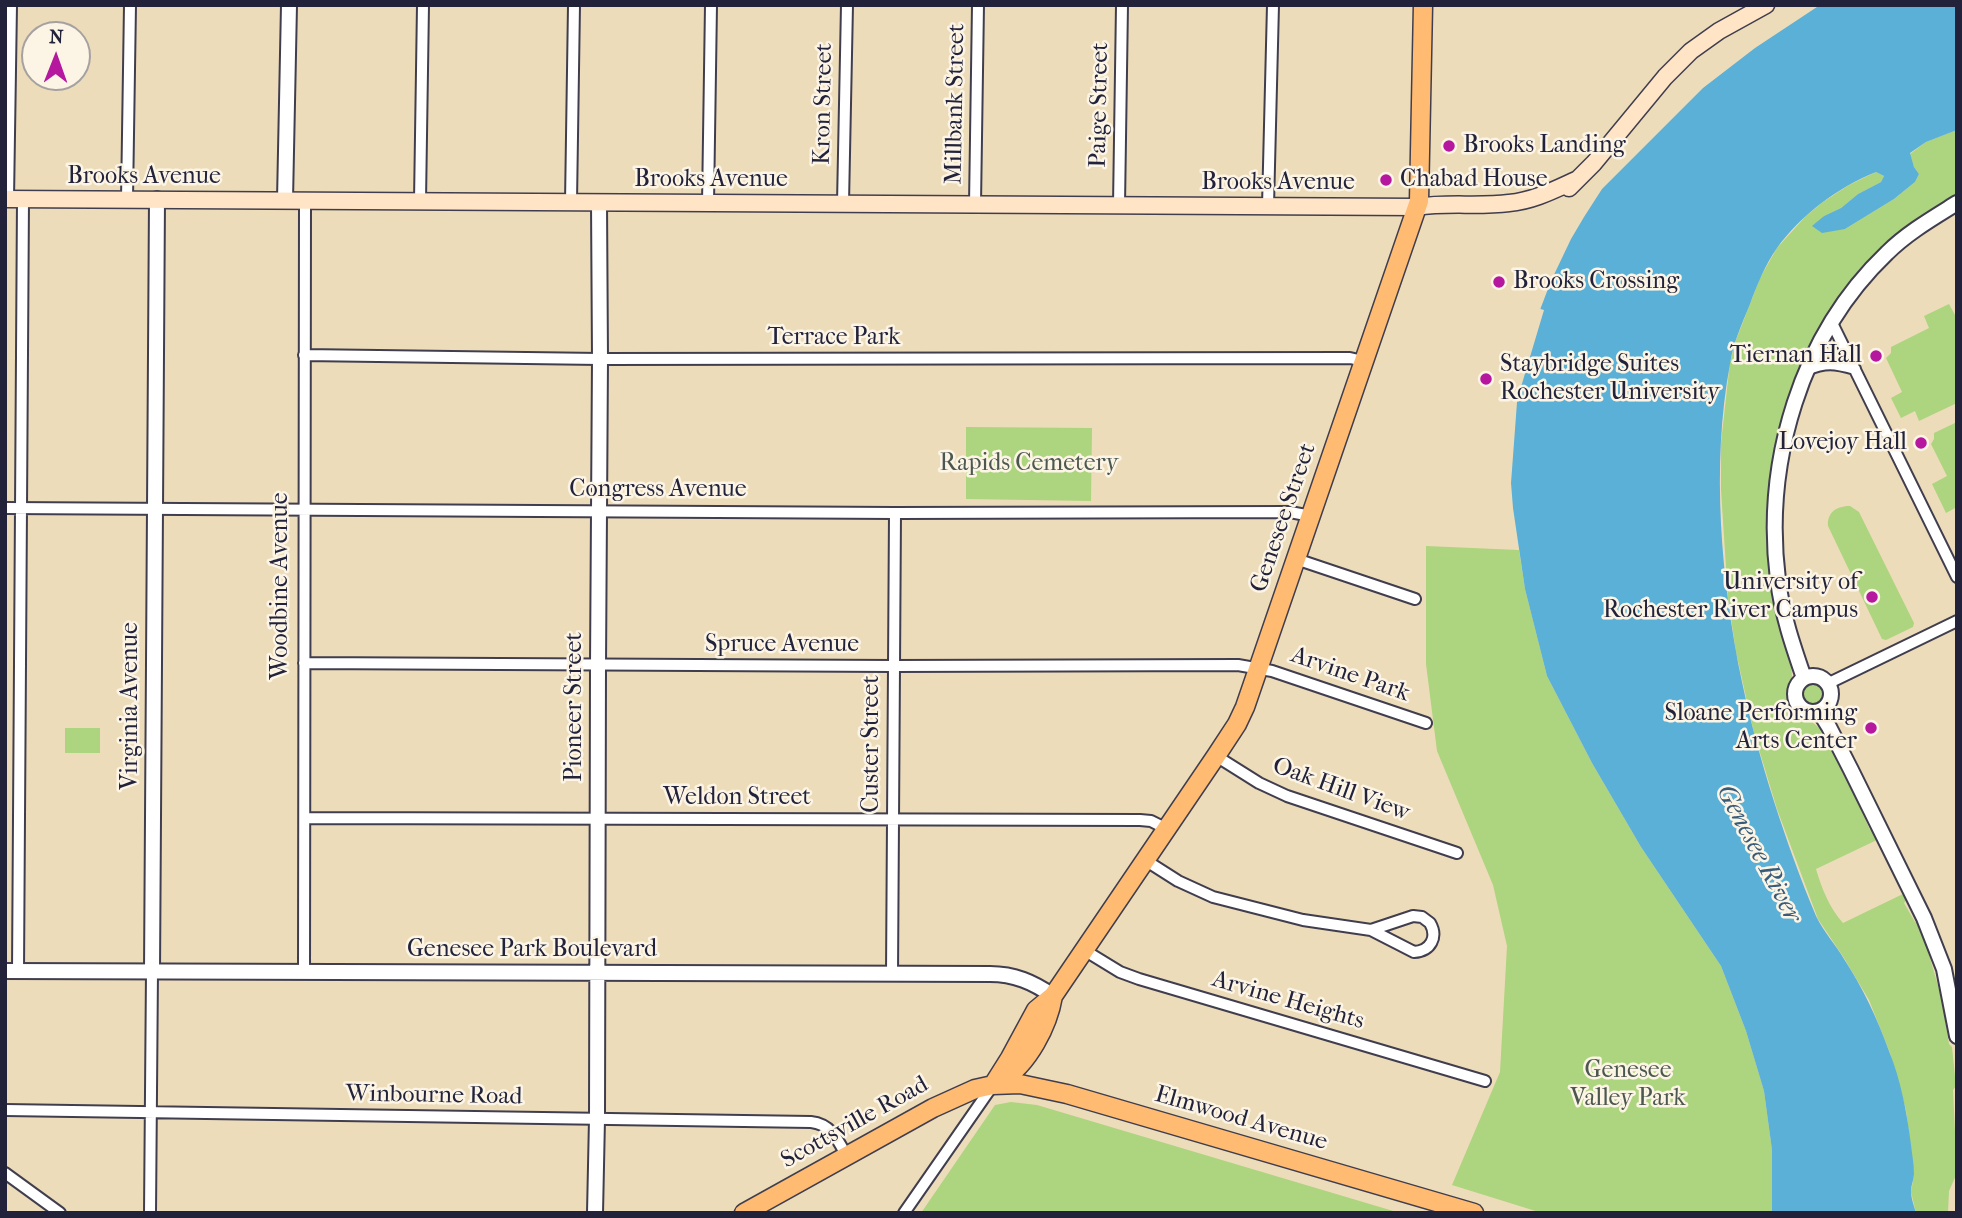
<!DOCTYPE html>
<html>
<head>
<meta charset="utf-8">
<style>
	body { margin:0 }
	#map { position:relative; width:1962px; height:1218px; overflow:hidden; background:#eddcba; font-family:"IM FELL French Canon",serif }
	canvas { display:block }
	.frame { position:absolute; inset:0; border:7px solid #22223b; pointer-events:none }
	.north { position:absolute; left:21px; top:21px; width:70px; height:70px; box-sizing:border-box; background:#fcf5e5; border:2px solid #a5a1a1; border-radius:50%; rotate:1deg; font-size:19px; font-weight:700; line-height:28px; text-align:center; color:#22223b }
	.north::after { content:''; display:block; margin:auto; width:24px; height:32px; background:#b5179e; clip-path:polygon(50% 0,100% 100%,50% 72%,0 100%) }
</style>
</head>
<body>
<div id="map">
<canvas width="1962" height="1218"></canvas>
<div class="frame"></div>
<div class="north">N</div>
</div>
<script>
const context = document.querySelector('canvas').getContext('2d');
context.lineJoin = 'round';
function fillPath(path, color) { context.fillStyle = color; context.fill(path, 'evenodd'); }
function stroke(path, color, width, dash) { context.strokeStyle = color; context.lineWidth = width; context.lineCap = dash ? 'butt' : 'round'; context.setLineDash(dash || []); context.stroke(path); }
function drawText(font, color, halo, rows, align = 'center') {
  context.font = font + ' "IM FELL French Canon",serif'; context.lineWidth = 5; context.setLineDash([]); context.textBaseline = 'middle'; context.strokeStyle = halo; context.fillStyle = color; for (const [text, x, y, turn = 0] of rows) {
    context.save(); context.translate(x, y); context.rotate((+turn || 0) * Math.PI / 180); context.textAlign = isNaN(turn) ? turn : align; if (halo) context.strokeText(text, 0, 0); context.fillText(text, 0, 0); context.restore();
  }
}
const green = new Path2D(`
	M 1957,130 L 1957,197 L 1889,243 L 1867,264 L 1844,291 L 1825,320 L 1810,347 L 1797,379 L 1776,454 L 1791,659 L 1792,678 L 1789,688 L 1789,698 L 1793,706 L 1824,732 L 1837,755 L 1836,760 L 1852,791 L 1856,793 L 1863,806 L 1861,810 L 1870,830 L 1876,832 L 1879,839 L 1816,869 C 1822,889 1829,907 1843,923 L 1905,893 L 1907,899 L 1904,903 L 1915,922 L 1920,924 L 1929,943 L 1927,948 L 1939,989 L 1943,992 L 1948,1016 L 1945,1020 L 1949,1044 L 1952,1047 L 1956,1086 L 1953,1090 L 1957,1173 L 1949,1191 L 1948,1213 L 1916,1213 L 1911,1192 L 1914,1175 L 1906,1110 L 1890,1053 L 1869,1000 L 1844,958 L 1818,919 L 1777,809 L 1754,733 L 1736,652 L 1728,598 L 1721,490 L 1721,443 L 1730,362 L 1736,340 L 1760,278 L 1777,248 L 1805,217 L 1823,202 L 1849,185 L 1876,172 L 1884,176 L 1881,182 L 1858,194 L 1841,208 L 1824,216 L 1813,227 L 1845,229 L 1894,199 L 1915,182 L 1919,174 L 1914,167 L 1910,154 L 1926,142 Z
	M 1949,304 L 1955,315 L 1957,315 L 1957,403 L 1919,421 L 1915,411 L 1901,418 L 1891,398 L 1902,392 L 1886,358 L 1891,353 L 1891,347 L 1929,328 L 1924,316 Z
	M 1957,422 L 1957,507 L 1946,513 L 1932,484 L 1947,476 L 1931,444 L 1934,439 L 1934,433 Z
	M 966,427 L 1092,428 L 1091,501 L 966,499 Z
	M 1850,506 L 1859,512 L 1914,623 L 1913,627 L 1886,640 L 1882,639 L 1828,526 C 1827,512 1837,506 1850,506 Z
	M 1426,546 L 1519,550 L 1525,589 L 1547,676 L 1592,763 L 1641,847 L 1721,966 L 1746,1031 L 1764,1091 L 1772,1150 L 1772,1213 L 1542,1213 L 1452,1185 L 1500,1072 L 1507,946 L 1493,885 L 1437,751 L 1426,664 Z
	M1802 693a11 11 0 1 1 22 0a11 11 0 1 1-22 0Z
	M 65,728 L 100,728 L 100,753 L 65,753 Z
	M 1011,1102 L 1037,1105 L 1400,1213 L 921,1213 L 995,1105 Z`);
const water = new Path2D(`
	M 1820,5 L 1957,5 L 1957,130 L 1926,142 L 1910,153 L 1914,167 L 1919,174 L 1915,182 L 1894,199 L 1845,229 L 1822,233 L 1812,226 L 1824,216 L 1841,208 L 1858,194 L 1881,182 L 1884,176 L 1876,172 C 1838,187 1801,215 1777,248 C 1765,265 1757,285 1750,304 C 1742,324 1733,343 1730,364 C 1711,465 1721,581 1742,682 C 1758,758 1786,844 1816,916 C 1823,931 1836,945 1844,959 C 1863,988 1877,1018 1889,1051 C 1901,1081 1907,1113 1911,1145 C 1912,1155 1914,1164 1914,1174 C 1914,1179 1911,1185 1911,1191 C 1911,1198 1914,1206 1916,1213 L 1772,1213 L 1772,1150 L 1764,1091 L 1746,1031 L 1721,966 L 1641,847 L 1592,763 L 1547,676 L 1525,589 L 1513,508 L 1511,483 L 1518,389 L 1522,369 L 1535,323 L 1551,281 L 1571,239 L 1584,217 L 1602,189 L 1703,88 L 1755,48 Z`);
const pier = new Path2D(`
	M 1537,308 L 1544,310 L 1521,387 L 1517,386 L 1515,386 L 1519,369 Z`);
const minor = new Path2D(`
	M 127,199 L 130,5
	M 420,201 L 423,5
	M 571,202 L 574,5
	M 708,203 L 711,5
	M 843,203 L 847,5
	M 975,204 L 978,5
	M 1119,205 L 1122,5
	M 1268,206 L 1273,5
	M 1831,321 L 1957,577
	M 304,355 L 600,359 L 1350,358 L 1363,361
	M 1806,370 C 1826,362 1834,363 1855,369
	M 5,508 L 895,513 L 1290,512 L 1311,516
	M 1296,559 L 1415,599
	M 304,663 L 893,666 L 1238,665 L 1272,671 L 1426,723
	M 1827,684 L 1957,621
	M 1216,756 L 1259,783 L 1287,796 L 1457,853
	M 305,818 L 1140,820 L 1151,821 L 1167,829
	M 1145,860 L 1178,881 L 1213,897 L 1303,920 L 1371,930 L 1413,916 L 1422,917 L 1430,923 C 1438,937 1431,951 1414,952 L 1371,930
	M 1084,950 L 1120,972 L 1139,979 L 1485,1081
	M 18,971 L 23,199
	M 304,972 L 305,200
	M 892,974 L 895,513
	M 5,1110 L 811,1122 C 831,1124 838,1140 846,1155
	M 5,1173 L 60,1213
	M 150,1213 L 152,971
	M 904,1213 L 993,1085`);
const tertiary = new Path2D(`
	M 6,199 L 9,5
	M 285,200 L 289,5
	M1795 694a18 18 0 1 1 36 0a18 18 0 1 1-36 0Z
	M 1804,678 C 1793,646 1782,614 1778,580 C 1763,462 1801,335 1887,253 C 1907,233 1933,218 1957,203
	M 1819,711 L 1829,727 L 1851,770 L 1924,918 L 1944,969 L 1957,1036
	M 5,971 L 990,974 C 1014,974 1033,982 1053,996
	M 152,971 L 157,199
	M 595,1213 L 597,1119 L 598,665 L 600,359 L 599,202`);
const secondary = new Path2D(`
	M 1569,188 L 1594,163 L 1665,77 L 1691,51 L 1719,31 L 1766,5
	M 5,199 L 1417,207 C 1447,202 1478,207 1509,203 C 1533,201 1554,190 1576,180`);
const primary = new Path2D(`
	M 1002,1080 C 1028,1064 1048,1026 1053,996
	M 993,1085 L 1010,1058 L 1036,1010 L 1053,996 L 1216,756 L 1237,724 L 1245,707 L 1419,201 L 1423,5
	M 744,1213 L 933,1108 L 975,1089 L 993,1085 L 1020,1084 L 1067,1094 L 1474,1213`);
const markers = [
	[1449,146,7,"#b5179e"],
	[1386,180,7,"#b5179e"],
	[1499,282,7,"#b5179e"],
	[1876,356,7,"#b5179e"],
	[1486,379,7,"#b5179e"],
	[1921,443,7,"#b5179e"],
	[1872,597,7,"#b5179e"],
	[1871,728,7,"#b5179e"]
];
const streetNames = [
	["Kron Street",824,104,-89],
	["Millbank Street",956,104,-89],
	["Paige Street",1100,105,-89],
	["Brooks Avenue",144,177],
	["Brooks Avenue",711,180],
	["Brooks Avenue",1278,183],
	["Terrace Park",834,338],
	["Congress Avenue",658,490],
	["Genesee Street",1284,518,-71],
	["Woodbine Avenue",281,586,-90],
	["Spruce Avenue",782,645],
	["Arvine Park",1350,675,19],
	["Virginia Avenue",131,706,-90],
	["Pioneer Street",575,707,-90],
	["Custer Street",872,744,-90],
	["Oak Hill View",1341,790,20],
	["Weldon Street",737,798],
	["Genesee Park Boulevard",532,950],
	["Arvine Heights",1288,1001,16],
	["Winbourne Road",434,1096,1],
	["Elmwood Avenue",1241,1119,16],
	["Scottsville Road",855,1123,-29]
];
const poiNames = [
	["Brooks Landing",1463,146],
	["Chabad House",1400,180],
	["Brooks Crossing",1513,282],
	["Tiernan Hall",1862,356,"right"],
	["Staybridge Suites",1500,365],
	["Rochester University",1500,393],
	["Lovejoy Hall",1907,443,"right"],
	["University of",1858,583,"right"],
	["Rochester River Campus",1858,611,"right"],
	["Sloane Performing",1857,714,"right"],
	["Arts Center",1857,742,"right"]
];
const parkNames = [
	["Rapids Cemetery",1029,464],
	["Genesee",1628,1071],
	["Valley Park",1628,1099]
];
const waterNames = [
	["Genesee River",1758,854,62]
];
fillPath(green, '#add47e');
fillPath(water, '#5ab0d6');
fillPath(pier, '#eddcba');
stroke(minor, '#403e4e', 14);
stroke(tertiary, '#403e4e', 18);
stroke(secondary, '#403e4e', 19);
stroke(primary, '#403e4e', 21);
stroke(minor, '#fff', 10);
stroke(tertiary, '#fff', 14);
stroke(secondary, '#ffe4c6', 16);
stroke(primary, '#febb71', 18);
for (const [x, y, r, color] of markers) { const dot = new Path2D(); dot.arc(x, y, r, 0, 2 * Math.PI); context.fillStyle = color; context.fill(dot); stroke(dot, '#fcf5e5', 2.5); }
drawText('24px', '#22223b', '#fcf5e5', streetNames);
drawText('24px', '#22223b', '#fcf5e5', poiNames, 'left');
drawText('24px', '#4c574f', '#fcf5e5', parkNames);
drawText('italic 26px', '#385b79', '#fcf5e5', waterNames);
</script>
</body>
</html>
